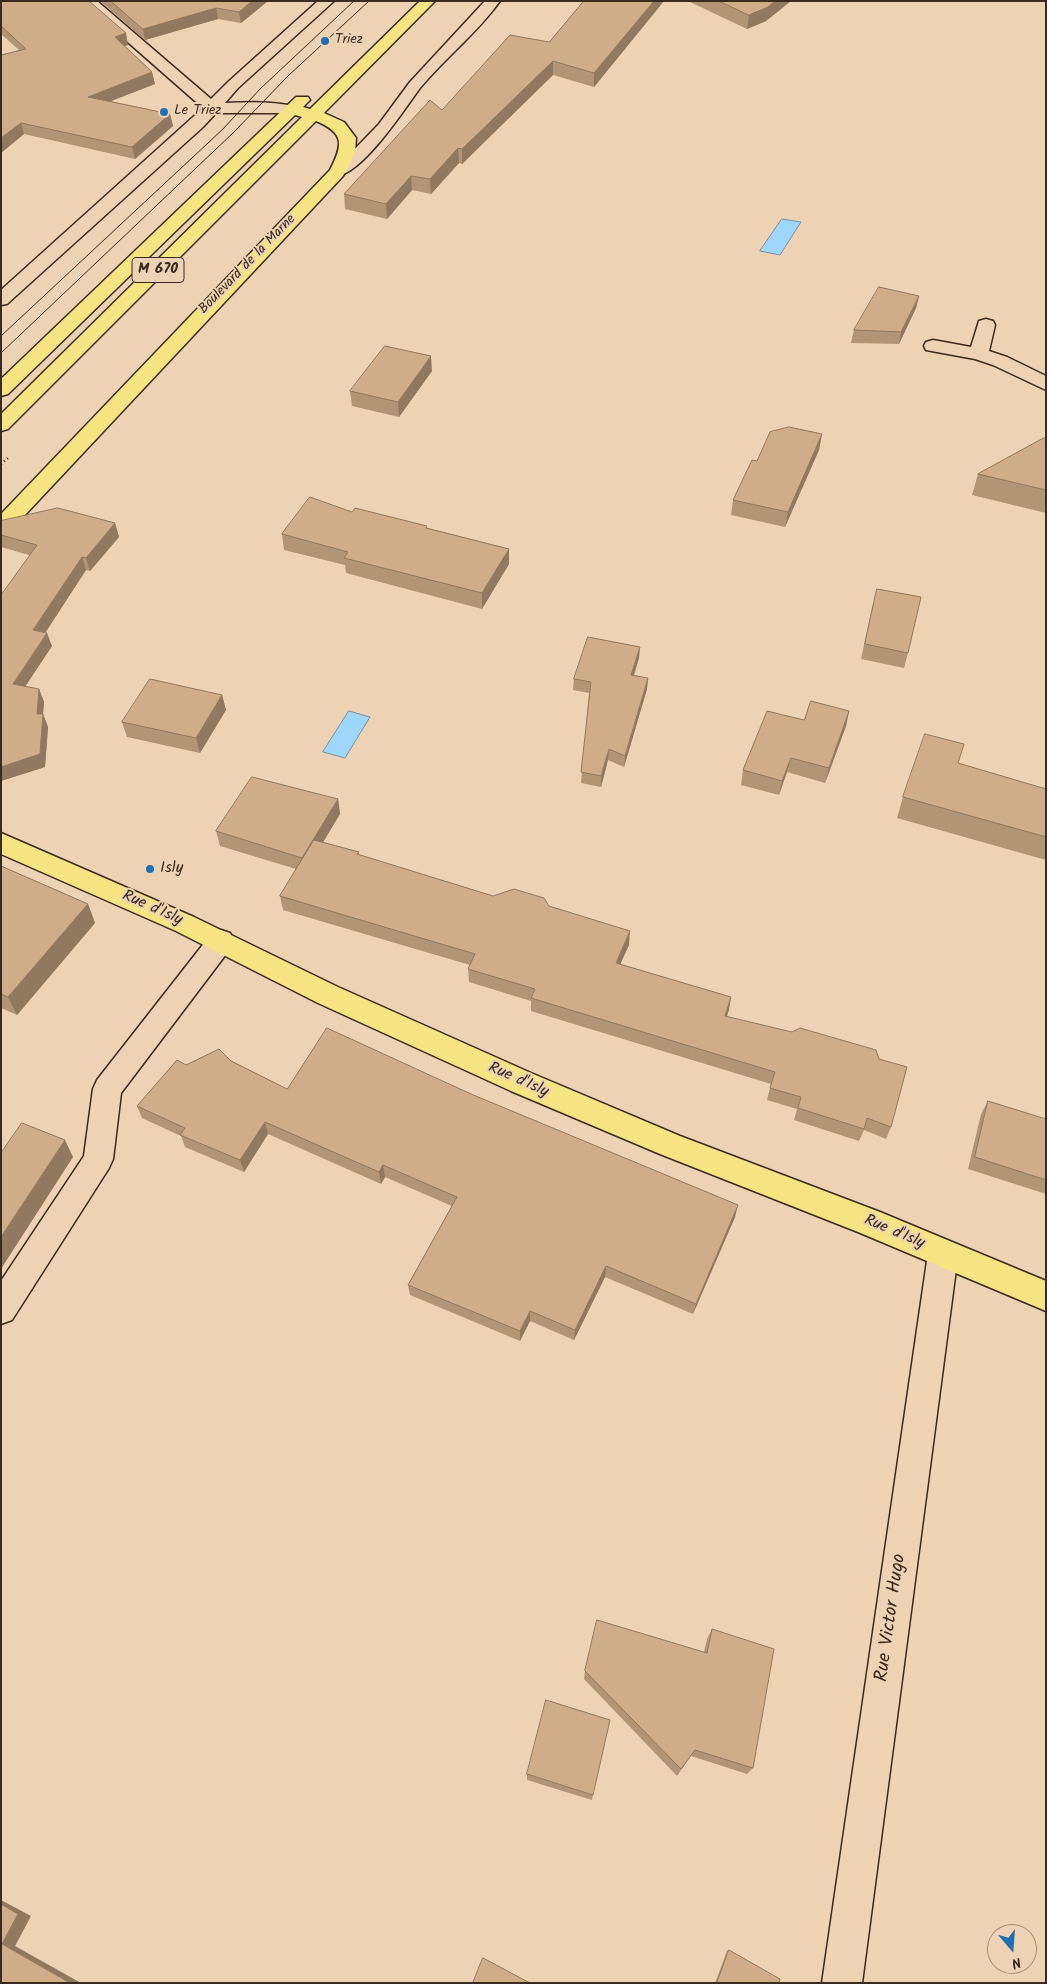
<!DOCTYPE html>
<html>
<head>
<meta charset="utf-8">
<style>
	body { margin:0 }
	#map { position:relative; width:1047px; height:1984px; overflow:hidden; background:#edd3b4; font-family:Kalam,sans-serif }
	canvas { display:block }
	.frame { position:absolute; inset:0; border:2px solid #3b2a1e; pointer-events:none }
	.north { position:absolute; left:987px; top:1924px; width:50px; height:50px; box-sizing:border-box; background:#edd3b4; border:1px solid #a68f78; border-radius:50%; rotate:162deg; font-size:14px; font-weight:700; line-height:20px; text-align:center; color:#3b2a1e }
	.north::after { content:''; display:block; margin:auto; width:18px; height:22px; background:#1f6fb2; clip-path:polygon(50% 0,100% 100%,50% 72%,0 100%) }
</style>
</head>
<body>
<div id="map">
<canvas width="1047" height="1984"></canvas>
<div class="frame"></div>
<div class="north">N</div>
</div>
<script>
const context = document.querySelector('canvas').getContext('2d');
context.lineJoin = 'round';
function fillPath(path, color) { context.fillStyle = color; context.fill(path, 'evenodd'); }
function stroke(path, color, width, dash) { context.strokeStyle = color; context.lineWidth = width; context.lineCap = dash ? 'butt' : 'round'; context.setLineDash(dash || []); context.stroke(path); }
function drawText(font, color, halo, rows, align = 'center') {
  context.font = font + ' Kalam,sans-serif'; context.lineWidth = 4; context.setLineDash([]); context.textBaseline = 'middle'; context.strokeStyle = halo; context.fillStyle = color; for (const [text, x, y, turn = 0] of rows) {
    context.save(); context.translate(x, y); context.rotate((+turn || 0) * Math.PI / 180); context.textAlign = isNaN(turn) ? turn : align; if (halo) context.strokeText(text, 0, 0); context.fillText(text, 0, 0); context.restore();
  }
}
const water = new Path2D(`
	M 782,219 L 801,222 L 780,255 L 760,251 Z
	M 349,711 L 370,717 L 345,758 L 323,752 Z`);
const path = new Path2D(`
	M 1,464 L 8,458`);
const minor = new Path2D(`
	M 81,1 L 97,1 L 211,99 L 228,82 L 318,1 L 334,1 L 238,88 L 225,103 C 249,102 274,101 298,107 L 300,110 L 298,113 L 216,113 L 203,127 L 7,304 L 1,305 L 1,290 L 203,108 Z
	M 485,1 L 500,1 C 477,33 445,58 420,88 C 405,108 358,182 331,176 L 329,172 L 349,155 L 379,124 L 410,82 Z
	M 986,319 L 993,321 L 995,325 L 989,351 L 1007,357 L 1046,376 L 1046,390 L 993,365 L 975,359 L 926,350 L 924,346 L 926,342 L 933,340 L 971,347 L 979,321 Z
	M 221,930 L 230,933 L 234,941 L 230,949 L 121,1093 L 113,1159 L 109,1168 L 12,1320 L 1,1324 L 1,1281 L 84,1156 L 93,1089 L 97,1080 L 212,933 Z
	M 943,1240 L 954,1244 L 958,1254 L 862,1983 L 822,1983 L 928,1254 L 932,1244 Z`);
const major = new Path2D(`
	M 420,1 L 435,1 L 324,113 L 344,122 L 356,138 L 355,153 L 343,176 L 9,532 L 1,534 L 1,514 L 330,170 C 343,145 345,133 316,121 L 8,429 L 1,431 L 1,414 L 302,117 L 295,115 L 8,394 L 1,396 L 1,379 L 296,97 L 308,97 L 310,100 L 303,107 L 310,109 Z
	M 1,833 L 194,917 L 338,987 L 531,1073 L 680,1136 L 880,1212 L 1046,1281 L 1046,1311 L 858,1232 L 660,1154 L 511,1091 L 318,1003 L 176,931 L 1,854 Z`);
const tram = new Path2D(`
	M 1,336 L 223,129 L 260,89 L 354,1
	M 1,353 L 234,132 L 288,76 L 369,1`);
const wall = new Path2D(`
	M 1,1 L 128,45 L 125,46 L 152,72 L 155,84 L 110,101 L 170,114 L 173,126 L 135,159 L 24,134 L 1,153 L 1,55 L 19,50 L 1,34 Z
	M 100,1 L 268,1 L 241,23 L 218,19 L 145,40 Z
	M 584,1 L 664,1 L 594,87 L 553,75 L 462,164 L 459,163 L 431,194 L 412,190 L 387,219 L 345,209 L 344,194 L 442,110 L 549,42 Z
	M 688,1 L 791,1 L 766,21 L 747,29 Z
	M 919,296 L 916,308 L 899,344 L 851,343 L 854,330 Z
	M 432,371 L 399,417 L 352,406 L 350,391 Z
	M 822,434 L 819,450 L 785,527 L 731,515 L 733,500 L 757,461 Z
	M 1046,437 L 1046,513 L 972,495 L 978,474 Z
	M 352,512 L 427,528 L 509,549 L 509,564 L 482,609 L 346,573 L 345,565 L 284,550 L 282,534 Z
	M 1,521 L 115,523 L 119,537 L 90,571 L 86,570 L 45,633 L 52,646 L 25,687 L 39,689 L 44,702 L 43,714 L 48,727 L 45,767 L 1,781 L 29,555 L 1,547 Z
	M 873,604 L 908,653 L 904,668 L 861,659 Z
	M 640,647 L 639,658 L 634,676 L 648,678 L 647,689 L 624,767 L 608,760 L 601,787 L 581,783 L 589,693 L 573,690 L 574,679 Z
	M 222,695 L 226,710 L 200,753 L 127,737 L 122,722 Z
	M 849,711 L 846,726 L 825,783 L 787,772 L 779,795 L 741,785 L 743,770 Z
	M 958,763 L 1046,789 L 1046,860 L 897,818 L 903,797 Z
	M 338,799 L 340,814 L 323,842 L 359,852 L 359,855 L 493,896 L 549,906 L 629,945 L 620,964 L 731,997 L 727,1017 L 891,1127 L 886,1139 L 864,1130 L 859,1141 L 794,1120 L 797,1109 L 767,1100 L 771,1084 L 531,1011 L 531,1001 L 469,982 L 468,969 L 470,965 L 283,910 L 280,896 L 296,869 L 220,846 L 216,831 Z
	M 1,866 L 88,904 L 95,923 L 17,1015 L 1,1008 Z
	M 231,1061 L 287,1089 L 735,1217 L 693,1314 L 605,1277 L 574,1340 L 530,1321 L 520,1341 L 410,1295 L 408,1285 L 452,1206 L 385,1177 L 381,1184 L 268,1134 L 244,1172 L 185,1147 L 181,1136 L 142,1118 L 137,1106 L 186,1065 Z
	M 988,1101 L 1046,1119 L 1046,1194 L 968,1169 L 981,1114 Z
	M 712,1629 L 753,1768 L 747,1774 L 691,1756 L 677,1776 L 584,1679 L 585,1671 L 704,1652 L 707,1639 Z
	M 527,1774 L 593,1795 L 592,1800 L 527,1780 Z
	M 729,1950 L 779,1983 L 715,1983 L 727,1951 Z`);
const shadedWall = new Path2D(`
	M 252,1 L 268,1 L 241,23 L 239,12 Z
	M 654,1 L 664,1 L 594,87 L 594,73 Z
	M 775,1 L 791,1 L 766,21 L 747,29 L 749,15 Z
	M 216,8 L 218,19 L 145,40 L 143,29 Z
	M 126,33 L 128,45 L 117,48 L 115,37 Z
	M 553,61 L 553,75 L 462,164 L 462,149 Z
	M 152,72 L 155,84 L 91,109 L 88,97 Z
	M 170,114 L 173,126 L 135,159 L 132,147 Z
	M 21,123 L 24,134 L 1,153 L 1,138 Z
	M 458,148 L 459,163 L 431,194 L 430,179 Z
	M 411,176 L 412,190 L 387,219 L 386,204 Z
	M 919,296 L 916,308 L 899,344 L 901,332 Z
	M 431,356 L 432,371 L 399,417 L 398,402 Z
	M 822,434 L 819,450 L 785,527 L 788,512 Z
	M 115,523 L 119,537 L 90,571 L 86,558 Z
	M 509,549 L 509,564 L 482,609 L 482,593 Z
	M 82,557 L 86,570 L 38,644 L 33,630 Z
	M 47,633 L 52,646 L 18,697 L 13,684 Z
	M 640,647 L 639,658 L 630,686 L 631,675 Z
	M 648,678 L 647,689 L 624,767 L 625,756 Z
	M 39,689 L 44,702 L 42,727 L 37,714 Z
	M 222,695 L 226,710 L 200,753 L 196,738 Z
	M 849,711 L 846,726 L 825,783 L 829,768 Z
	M 43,714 L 48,727 L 45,767 L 1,781 L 1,767 Z
	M 609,749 L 608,760 L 601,787 L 601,776 Z
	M 791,758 L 787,772 L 779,795 L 782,781 Z
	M 338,799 L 340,814 L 305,872 L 302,858 Z
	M 88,904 L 95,923 L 17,1015 L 8,997 Z
	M 630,931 L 629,945 L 615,976 L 616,963 Z
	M 731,997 L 729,1010 L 722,1029 L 725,1016 Z
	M 265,1122 L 268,1134 L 244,1172 L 240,1160 Z
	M 65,1140 L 73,1157 L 1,1269 L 1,1237 Z
	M 383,1165 L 385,1177 L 381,1184 L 379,1172 Z
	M 738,1205 L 735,1217 L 693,1314 L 696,1304 Z
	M 606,1266 L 605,1277 L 574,1340 L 575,1330 Z
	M 530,1311 L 530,1321 L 520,1341 L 520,1331 Z
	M 1,1900 L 31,1916 L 15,1946 L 81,1983 L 70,1983 L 2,1944 Z`);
const building = new Path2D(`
	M 1,1 L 89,1 L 126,33 L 115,37 L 152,72 L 88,97 L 170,114 L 132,147 L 21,123 L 1,138 L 1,55 L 26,49 L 1,26 Z
	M 111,1 L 252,1 L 239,12 L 216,8 L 143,29 Z
	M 584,1 L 654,1 L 594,73 L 553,61 L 462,149 L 458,148 L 430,179 L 411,176 L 386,204 L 344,194 L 430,100 L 442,110 L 510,35 L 549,42 Z
	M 719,1 L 775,1 L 768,7 L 749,15 Z
	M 879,287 L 919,296 L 901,332 L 854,330 Z
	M 385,346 L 431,356 L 398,402 L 350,391 Z
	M 789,427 L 822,434 L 788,512 L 733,500 L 752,460 L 757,461 L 770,432 Z
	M 1046,437 L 1046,490 L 978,474 Z
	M 310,497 L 352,512 L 355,508 L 427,526 L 426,528 L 509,549 L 482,593 L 344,558 L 348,552 L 282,534 Z
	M 58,508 L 115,523 L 86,558 L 82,557 L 33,630 L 47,633 L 13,684 L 39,689 L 37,714 L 43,714 L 40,754 L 1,767 L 1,595 L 37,545 L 1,535 L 1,521 Z
	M 877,589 L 921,597 L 908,653 L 865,644 Z
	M 588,637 L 640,647 L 631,675 L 648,678 L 625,756 L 609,749 L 601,776 L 581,772 L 591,682 L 574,679 Z
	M 150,679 L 222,695 L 196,738 L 122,722 Z
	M 811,701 L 849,711 L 829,768 L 791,758 L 782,781 L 743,770 L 767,711 L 804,720 Z
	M 925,734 L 964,744 L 958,763 L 1046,789 L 1046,837 L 903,797 Z
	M 252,777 L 338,799 L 302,858 L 216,831 Z
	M 314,840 L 359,852 L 357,854 L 493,896 L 514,889 L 544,898 L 549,906 L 630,931 L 616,963 L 731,997 L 725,1016 L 792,1032 L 800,1028 L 876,1050 L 879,1059 L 907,1067 L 891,1127 L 867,1118 L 864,1129 L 798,1108 L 801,1097 L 770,1088 L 775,1072 L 531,998 L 535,989 L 468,969 L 475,954 L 280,896 Z
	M 1,866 L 88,904 L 8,997 L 1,994 Z
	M 327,1028 L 471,1094 L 738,1205 L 696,1304 L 606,1266 L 575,1330 L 530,1311 L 520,1331 L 408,1285 L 457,1197 L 383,1165 L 379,1172 L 265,1122 L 240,1160 L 180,1135 L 185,1128 L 137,1106 L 177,1060 L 186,1065 L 219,1049 L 231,1061 L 287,1089 Z
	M 988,1101 L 1046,1119 L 1046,1180 L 975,1157 Z
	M 22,1123 L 65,1140 L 1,1237 L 1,1153 Z
	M 597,1620 L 707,1653 L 712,1629 L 774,1649 L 753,1768 L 695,1750 L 681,1769 L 585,1671 Z
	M 546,1700 L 610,1720 L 593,1795 L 527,1774 Z
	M 1,1904 L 18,1914 L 2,1944 L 70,1983 L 1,1983 Z
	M 729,1950 L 780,1979 L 779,1983 L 717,1983 Z
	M 483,1958 L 530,1983 L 473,1983 Z`);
const markers = [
	[325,41,5,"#1f6fb2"],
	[164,112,5,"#1f6fb2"],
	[150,869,5,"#1f6fb2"]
];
const farPoinames = [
	["Triez",335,41],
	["Le Triez",174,112]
];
const farStreetnames = [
	["Boulevard de la Marne",248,265,-46]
];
const shields = [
	[158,270,52]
];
const shieldNames = [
	["M 670",158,270]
];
const poiNames = [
	["Isly",160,869]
];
const streetNames = [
	["Rue d'Isly",152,909,24],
	["Rue d'Isly",518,1081,24],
	["Rue d'Isly",894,1233,23]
];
const nearStreetnames = [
	["Rue Victor Hugo",892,1618,-82]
];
fillPath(water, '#9fd6fe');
stroke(water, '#7791a4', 1);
stroke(minor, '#3b2a1e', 3);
stroke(major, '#3b2a1e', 3);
stroke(path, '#3b2a1e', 2.5, [1, 3]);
fillPath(minor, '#edd3b4');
fillPath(major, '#f6e381');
stroke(tram, '#3b2a1e', 1);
fillPath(wall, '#b29575');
fillPath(shadedWall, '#91795f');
fillPath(building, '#cfad88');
stroke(building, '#91795f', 1);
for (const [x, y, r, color] of markers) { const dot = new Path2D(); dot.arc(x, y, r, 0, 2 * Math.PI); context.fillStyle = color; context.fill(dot); stroke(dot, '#edd3b4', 2); }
drawText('14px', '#3b2a1e', '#edd3b4', farPoinames, 'left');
drawText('14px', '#3b2a1e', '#edd3b4', farStreetnames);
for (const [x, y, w] of shields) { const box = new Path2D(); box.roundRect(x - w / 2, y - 12.5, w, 25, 4); context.fillStyle = '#edd3b4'; context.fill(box); stroke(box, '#3b2a1e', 1); }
drawText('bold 15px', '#3b2a1e', null, shieldNames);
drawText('16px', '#3b2a1e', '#edd3b4', poiNames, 'left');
drawText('16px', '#3b2a1e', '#edd3b4', streetNames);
drawText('19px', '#3b2a1e', '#edd3b4', nearStreetnames);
</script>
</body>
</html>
